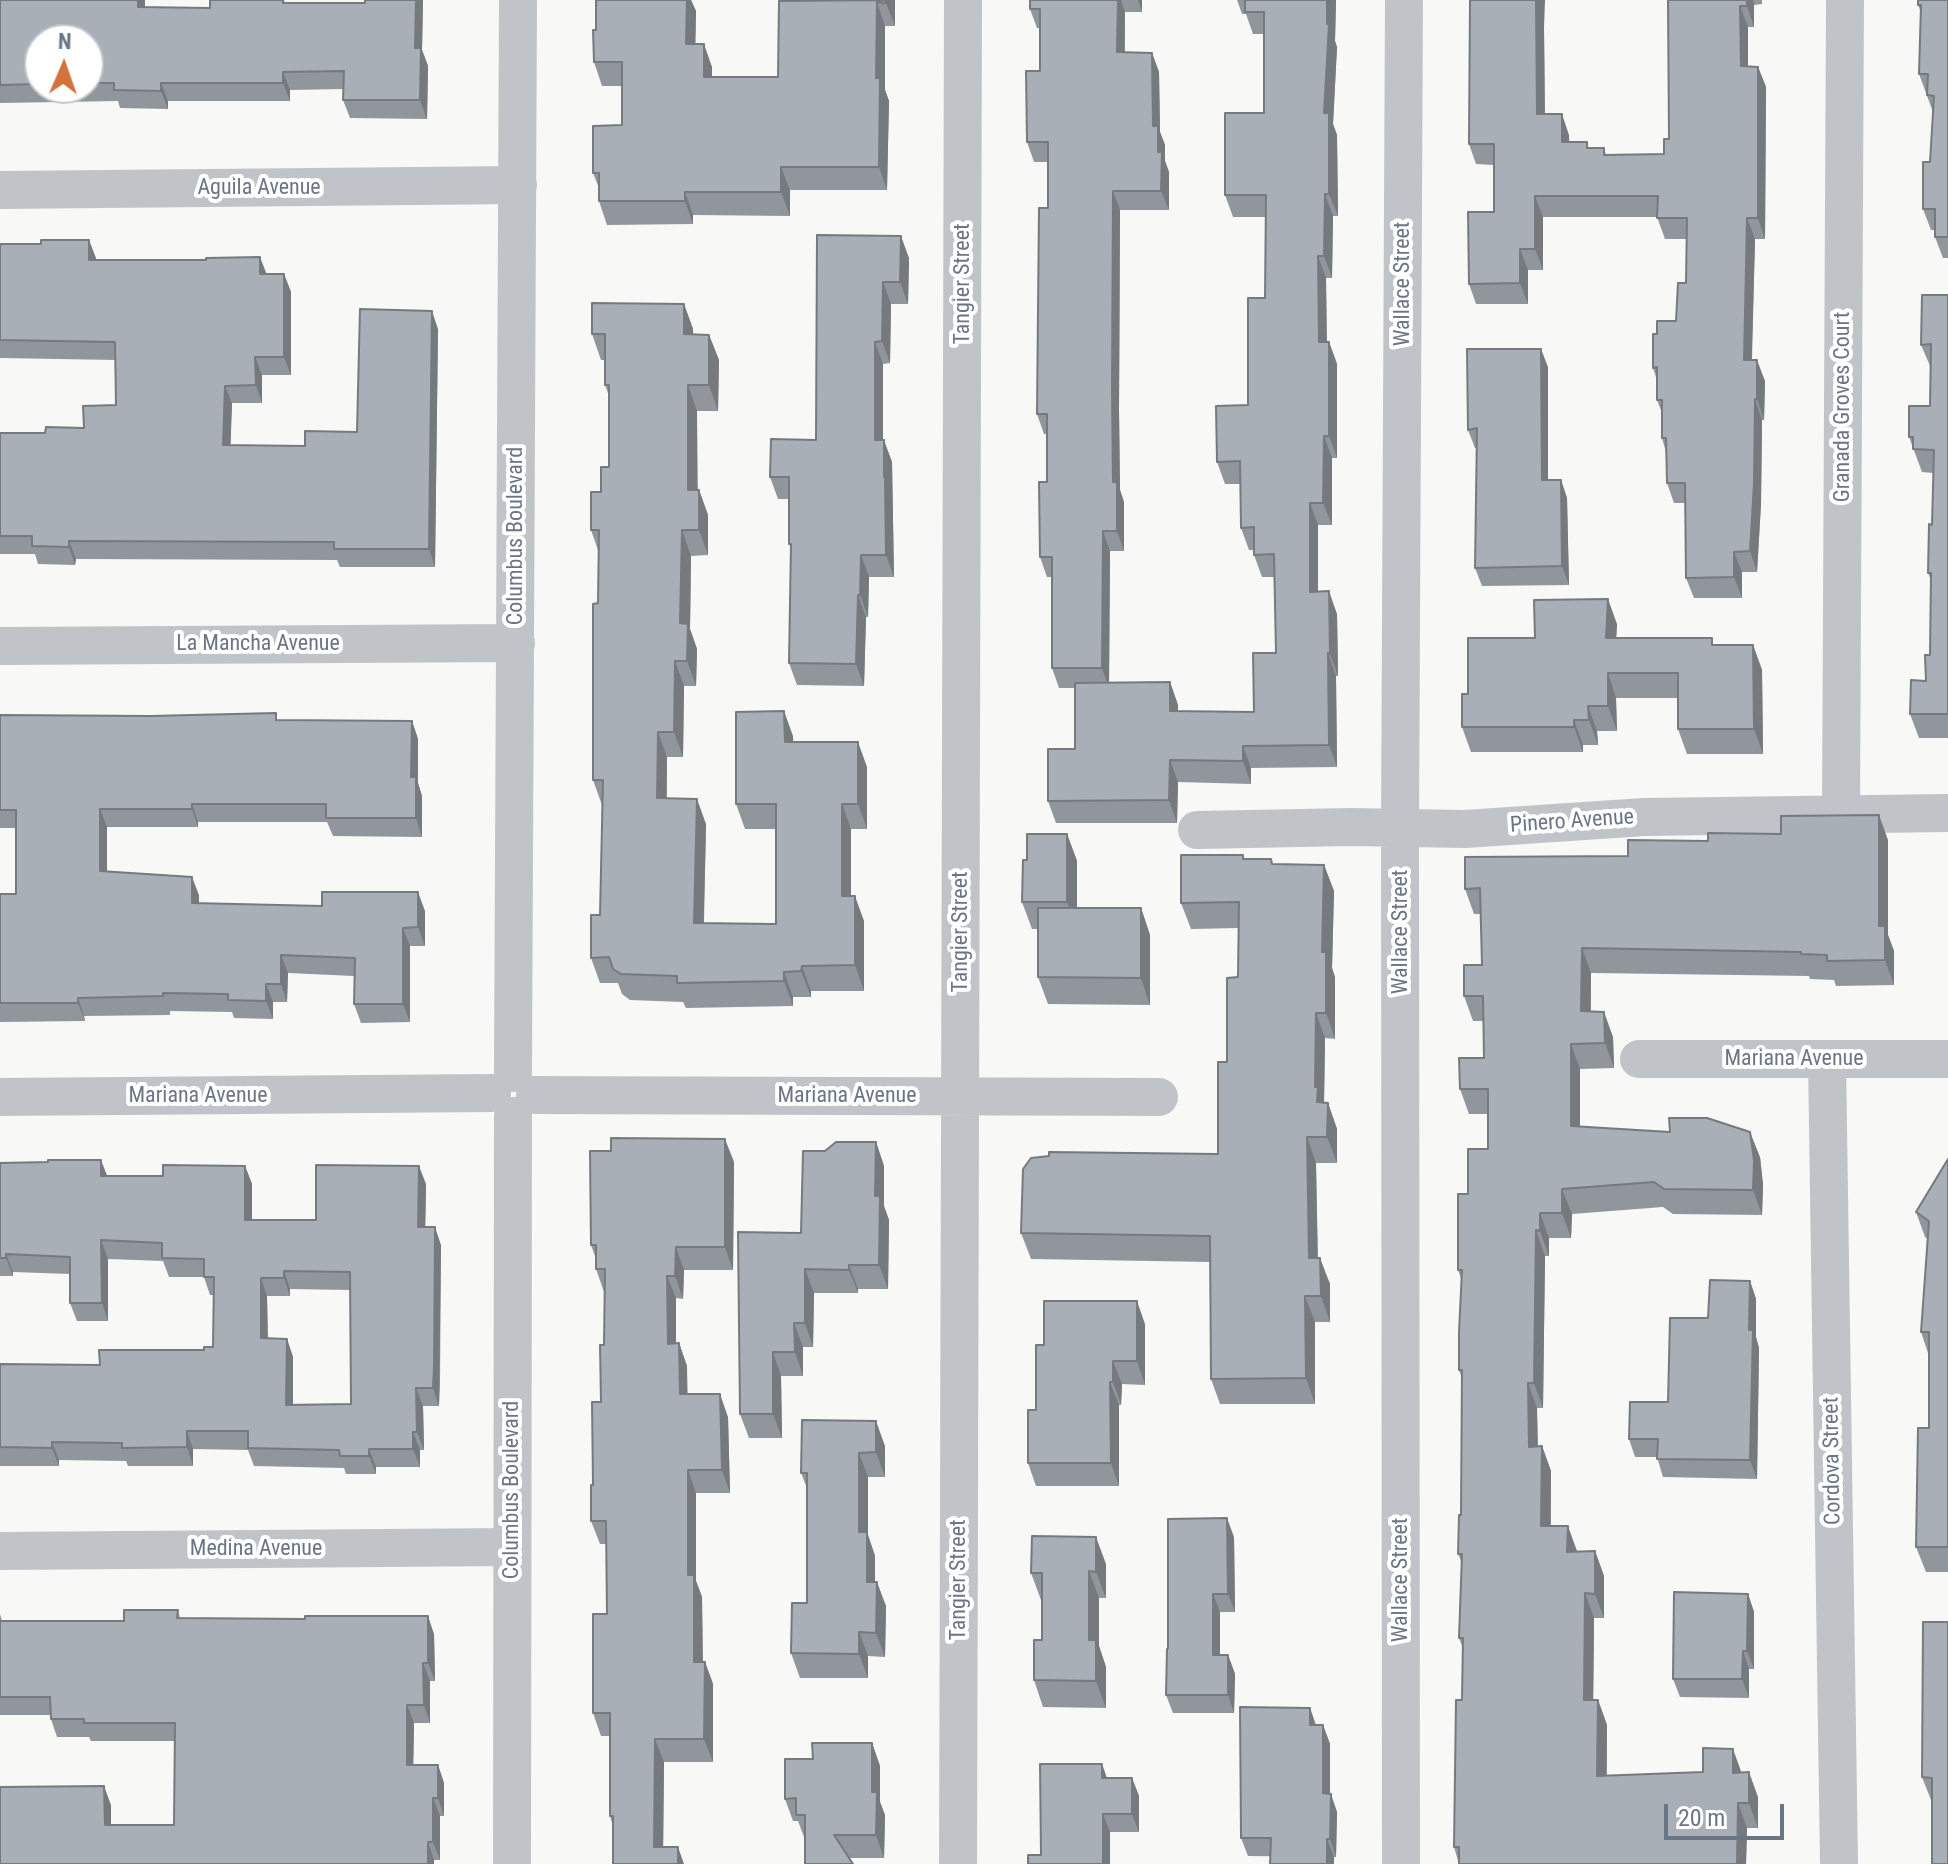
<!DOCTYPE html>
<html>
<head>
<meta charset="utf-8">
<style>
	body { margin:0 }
	#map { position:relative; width:1948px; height:1864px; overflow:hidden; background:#f8f9f6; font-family:"Roboto Condensed",sans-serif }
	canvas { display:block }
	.north { position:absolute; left:24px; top:24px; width:80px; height:80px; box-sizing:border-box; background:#fff; border:2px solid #c3c8ce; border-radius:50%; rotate:2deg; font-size:22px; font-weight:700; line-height:32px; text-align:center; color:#6a7685 }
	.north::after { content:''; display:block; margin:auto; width:28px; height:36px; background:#d4723b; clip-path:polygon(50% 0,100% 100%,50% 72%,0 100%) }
	.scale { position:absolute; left:1664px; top:1804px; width:120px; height:36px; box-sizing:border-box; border:4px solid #6a7685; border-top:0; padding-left:10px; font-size:24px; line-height:28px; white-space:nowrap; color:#6a7685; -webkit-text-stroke:6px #fff; paint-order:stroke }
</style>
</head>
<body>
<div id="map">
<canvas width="1948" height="1864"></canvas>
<div class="north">N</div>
<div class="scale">20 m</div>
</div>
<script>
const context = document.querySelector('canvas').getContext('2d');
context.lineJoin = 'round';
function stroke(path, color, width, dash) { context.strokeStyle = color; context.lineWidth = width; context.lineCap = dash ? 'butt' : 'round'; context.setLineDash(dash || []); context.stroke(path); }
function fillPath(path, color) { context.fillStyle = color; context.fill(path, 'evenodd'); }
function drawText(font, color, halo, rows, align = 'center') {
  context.font = font + ' "Roboto Condensed",sans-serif'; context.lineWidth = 8; context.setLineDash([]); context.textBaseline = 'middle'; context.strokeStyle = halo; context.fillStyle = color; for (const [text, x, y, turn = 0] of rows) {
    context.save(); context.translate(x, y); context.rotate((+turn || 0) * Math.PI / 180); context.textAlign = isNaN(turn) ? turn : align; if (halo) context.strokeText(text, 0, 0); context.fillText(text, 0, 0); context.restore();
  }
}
const minor = new Path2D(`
	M 0,190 L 518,185
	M 0,646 L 516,643
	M 1841,814 L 1845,0
	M 1197,830 L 1351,827 L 1465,829 L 1644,817 L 1948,813
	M 1639,1059 L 1948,1059
	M 1827,1059 L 1839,1864
	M 513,1073 L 518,0
	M 535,1095 L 1159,1097
	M 0,1097 L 492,1093
	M 0,1551 L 512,1547
	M 512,1864 L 513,1116
	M 958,1864 L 963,0
	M 1401,1864 L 1400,828 L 1404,0`);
const wall = new Path2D(`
	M 0,0 L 145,0 L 145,7 L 210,8 L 284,0 L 285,3 L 365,3 L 365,0 L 423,0 L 422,50 L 428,66 L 427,119 L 350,118 L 343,100 L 343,89 L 290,90 L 290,101 L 168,101 L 168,109 L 120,108 L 118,101 L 0,103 ZM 40,40 L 88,40 L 88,88 L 40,88 Z
	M 596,0 L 691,0 L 696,11 L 695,44 L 712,67 L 712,77 L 778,77 L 824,0 L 895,0 L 895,26 L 885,26 L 885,90 L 889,101 L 887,190 L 790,190 L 790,216 L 693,215 L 693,224 L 607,225 L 599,201 L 599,188 L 593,173 L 622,125 L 622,86 L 602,86 L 594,62 L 596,30 Z
	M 1030,0 L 1142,0 L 1142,12 L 1125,12 L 1125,52 L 1152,53 L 1159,72 L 1160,132 L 1165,145 L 1165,161 L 1169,172 L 1169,210 L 1120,210 L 1119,410 L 1120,490 L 1124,502 L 1124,551 L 1110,551 L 1109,683 L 1170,682 L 1178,705 L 1178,711 L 1254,712 L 1276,653 L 1275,577 L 1262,577 L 1254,555 L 1254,550 L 1249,550 L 1241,528 L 1240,484 L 1225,484 L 1217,462 L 1248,405 L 1265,298 L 1265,217 L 1233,217 L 1225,195 L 1264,113 L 1264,34 L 1253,34 L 1246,14 L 1242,14 L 1237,0 L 1336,0 L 1335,41 L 1337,47 L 1333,124 L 1337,135 L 1338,216 L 1333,216 L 1332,278 L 1326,278 L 1327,342 L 1329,342 L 1337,364 L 1337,458 L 1332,458 L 1332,525 L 1318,525 L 1318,592 L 1337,614 L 1338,676 L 1336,676 L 1337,767 L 1251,768 L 1251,784 L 1178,782 L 1177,823 L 1056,823 L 1048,801 L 1075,749 L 1075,688 L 1059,688 L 1052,668 L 1052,577 L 1047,577 L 1040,557 L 1047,482 L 1047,434 L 1044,434 L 1037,414 L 1048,208 L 1048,162 L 1034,162 L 1027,142 L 1040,71 L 1040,28 L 1037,28 L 1030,9 Z
	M 1668,0 L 1762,0 L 1762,4 L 1754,5 L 1754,27 L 1748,27 L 1748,66 L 1758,67 L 1766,87 L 1765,239 L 1755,239 L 1752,360 L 1765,381 L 1764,420 L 1762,420 L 1761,504 L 1757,572 L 1742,572 L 1742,598 L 1694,598 L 1686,578 L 1686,503 L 1674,503 L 1667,483 L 1666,452 L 1662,438 L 1662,413 L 1657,400 L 1657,380 L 1653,368 L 1657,334 L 1676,321 L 1686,283 L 1687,239 L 1665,239 L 1657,217 L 1543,217 L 1543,270 L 1528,270 L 1528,304 L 1476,304 L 1469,284 L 1494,212 L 1494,165 L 1476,164 L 1469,144 L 1544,28 L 1545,114 L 1569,135 L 1569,142 L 1589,148 L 1604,148 L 1606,155 L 1664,154 L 1669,139 Z
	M 1948,0 L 1948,258 L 1943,258 L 1935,237 L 1935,230 L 1931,230 L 1923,209 L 1930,162 L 1933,112 L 1919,74 L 1921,12 L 1918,5 Z
	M 817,235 L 909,258 L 908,304 L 891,304 L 890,363 L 883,364 L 883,440 L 892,462 L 894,577 L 869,577 L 868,617 L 866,617 L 864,686 L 797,685 L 789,663 L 791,549 L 789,544 L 789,499 L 778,499 L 770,477 L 816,440 Z
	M 0,244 L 96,258 L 96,260 L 266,274 L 284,274 L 291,292 L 291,375 L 262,375 L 262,403 L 232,403 L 230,445 L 305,446 L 357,432 L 438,329 L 435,567 L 340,567 L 337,560 L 76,559 L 75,565 L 38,564 L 35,554 L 0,554 L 0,433 L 45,433 L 84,428 L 116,405 L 116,360 L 0,358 Z
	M 1948,295 L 1948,738 L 1919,738 L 1910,714 L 1926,681 L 1930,655 L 1931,580 L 1928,573 L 1932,525 L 1933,473 L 1922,472 L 1909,437 L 1930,406 L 1931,368 L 1921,345 Z
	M 684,304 L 693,329 L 693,334 L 709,335 L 719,360 L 718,411 L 697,411 L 697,490 L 699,490 L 708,515 L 708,555 L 691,556 L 690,629 L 697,649 L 696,686 L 684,686 L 683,757 L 667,757 L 667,798 L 706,824 L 704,923 L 776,924 L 776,829 L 745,829 L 736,804 L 793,736 L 793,742 L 867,767 L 867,829 L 851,829 L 851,896 L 864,921 L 864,991 L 811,991 L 811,997 L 793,997 L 793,1006 L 686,1008 L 683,1002 L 630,1000 L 622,994 L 618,983 L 600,983 L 591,958 L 600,915 L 602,805 L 593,780 L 599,553 L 591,530 L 609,467 L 609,396 L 605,385 L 605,360 L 601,360 L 592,334 Z
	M 1548,367 L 1548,480 L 1561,480 L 1567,498 L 1569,585 L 1482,586 L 1475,568 L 1477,448 L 1475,448 L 1468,430 Z
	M 1617,624 L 1616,638 L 1715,645 L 1753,645 L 1762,670 L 1763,754 L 1687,754 L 1678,729 L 1678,698 L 1616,698 L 1617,731 L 1597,731 L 1598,745 L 1583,745 L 1583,752 L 1471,752 L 1462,727 L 1468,694 L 1535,638 Z
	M 0,715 L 278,720 L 412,721 L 418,739 L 418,783 L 422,796 L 422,837 L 333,836 L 327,822 L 198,822 L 198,827 L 107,827 L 107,872 L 199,895 L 199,903 L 425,911 L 425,946 L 410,946 L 410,1022 L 361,1023 L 354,1004 L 354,976 L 288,973 L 287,1002 L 273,1002 L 273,1019 L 234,1018 L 232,1012 L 170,1011 L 170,1015 L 84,1016 L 85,1021 L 0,1022 L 0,894 L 16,894 L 16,828 L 0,828 Z
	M 1067,834 L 1077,861 L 1077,908 L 1141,908 L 1150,935 L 1150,1005 L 1048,1004 L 1038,977 L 1038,929 L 1032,929 L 1022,902 L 1027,860 Z
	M 1888,840 L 1888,935 L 1894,951 L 1894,985 L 1836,986 L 1834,980 L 1810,979 L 1809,976 L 1591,973 L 1591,1012 L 1613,1037 L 1614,1068 L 1580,1069 L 1580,1127 L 1760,1157 L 1763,1185 L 1762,1215 L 1673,1214 L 1663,1207 L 1572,1214 L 1571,1238 L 1549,1238 L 1549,1256 L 1545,1256 L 1543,1408 L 1537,1408 L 1538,1446 L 1542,1446 L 1551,1471 L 1551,1526 L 1577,1551 L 1595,1551 L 1604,1576 L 1604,1618 L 1594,1618 L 1593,1700 L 1598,1700 L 1607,1725 L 1607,1776 L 1742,1773 L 1758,1797 L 1758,1828 L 1747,1828 L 1746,1864 L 1459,1864 L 1454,1847 L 1462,1700 L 1463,1648 L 1459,1638 L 1462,1563 L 1458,1554 L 1461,1515 L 1462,1378 L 1459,1370 L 1462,1281 L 1458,1270 L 1468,1194 L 1488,1149 L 1488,1114 L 1469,1114 L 1460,1089 L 1484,1058 L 1484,1021 L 1473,1021 L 1464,996 L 1482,965 L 1481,914 L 1474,914 L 1465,889 L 1708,841 Z
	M 1245,859 L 1271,859 L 1273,865 L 1324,865 L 1334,891 L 1332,968 L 1335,977 L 1335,1039 L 1325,1038 L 1324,1103 L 1328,1103 L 1337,1129 L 1337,1163 L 1316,1163 L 1318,1258 L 1330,1284 L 1330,1322 L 1315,1322 L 1315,1404 L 1220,1404 L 1211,1379 L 1210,1262 L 1031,1259 L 1021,1233 L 1218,1154 L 1227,1062 L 1238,977 L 1239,928 L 1191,929 L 1181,903 Z
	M 876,1142 L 884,1166 L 884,1206 L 889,1220 L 888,1289 L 858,1289 L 858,1293 L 814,1293 L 813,1347 L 803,1347 L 803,1376 L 781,1376 L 782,1438 L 749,1438 L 740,1414 L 801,1233 L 825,1151 Z
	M 1948,1159 L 1948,1572 L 1926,1572 L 1916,1547 L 1929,1428 L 1929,1356 L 1921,1332 L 1928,1239 L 1925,1237 L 1916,1212 Z
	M 734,1162 L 733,1270 L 684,1270 L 683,1299 L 676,1298 L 676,1343 L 679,1343 L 687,1366 L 687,1394 L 728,1417 L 730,1493 L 696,1493 L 696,1581 L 702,1597 L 703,1662 L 705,1662 L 713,1684 L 713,1762 L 664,1762 L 663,1847 L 684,1864 L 613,1826 L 610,1816 L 610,1736 L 601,1736 L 593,1713 L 607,1614 L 606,1544 L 600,1544 L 591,1521 L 593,1485 L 601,1402 L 604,1345 L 604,1292 L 596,1269 L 596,1259 L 591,1245 Z
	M 0,1163 L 107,1176 L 163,1176 L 245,1166 L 252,1184 L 252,1220 L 316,1220 L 426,1184 L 425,1227 L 441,1245 L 440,1385 L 439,1406 L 423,1406 L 424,1450 L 420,1450 L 420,1467 L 376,1467 L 376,1474 L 346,1474 L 344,1468 L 254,1466 L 248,1450 L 193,1449 L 193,1466 L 128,1466 L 126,1461 L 59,1460 L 59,1466 L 0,1466 L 0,1364 L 100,1365 L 204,1350 L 213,1347 L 213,1295 L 210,1295 L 204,1277 L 169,1277 L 163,1261 L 108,1259 L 108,1321 L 77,1321 L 70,1303 L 70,1274 L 13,1272 L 13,1276 L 0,1276 ZM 290,1289 L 350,1290 L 351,1404 L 293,1405 L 293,1357 L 287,1339 L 268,1339 L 267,1296 L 290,1296 Z
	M 1750,1281 L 1756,1299 L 1756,1337 L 1759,1348 L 1757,1479 L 1663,1477 L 1657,1457 L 1635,1457 L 1629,1439 L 1668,1402 L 1708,1318 Z
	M 1145,1324 L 1145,1385 L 1122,1384 L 1121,1405 L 1119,1405 L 1119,1486 L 1036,1486 L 1028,1463 L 1044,1345 Z
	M 802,1420 L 885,1446 L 885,1477 L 868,1477 L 868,1535 L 875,1556 L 875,1582 L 886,1606 L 885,1657 L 868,1656 L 868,1678 L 800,1678 L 791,1653 L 807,1603 L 807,1488 L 801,1473 Z
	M 1234,1537 L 1235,1612 L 1220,1612 L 1220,1655 L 1228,1655 L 1235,1674 L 1234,1713 L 1173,1713 L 1166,1695 L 1168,1648 Z
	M 1106,1564 L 1106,1598 L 1099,1598 L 1099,1646 L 1106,1667 L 1106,1708 L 1043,1707 L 1034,1680 L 1042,1640 L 1042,1600 L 1041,1600 L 1031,1573 Z
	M 1748,1594 L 1754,1612 L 1754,1669 L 1749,1669 L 1749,1698 L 1680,1697 L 1673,1679 Z
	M 178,1610 L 180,1618 L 434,1634 L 435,1681 L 430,1681 L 430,1723 L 414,1723 L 413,1765 L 438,1765 L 444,1783 L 444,1816 L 440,1816 L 440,1860 L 434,1860 L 434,1864 L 0,1864 L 111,1805 L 111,1825 L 174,1825 L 175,1741 L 91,1741 L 89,1737 L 57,1737 L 51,1719 L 51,1715 L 0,1715 L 0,1614 L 2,1621 L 124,1621 Z
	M 1948,1622 L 1932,1800 L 1931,1800 L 1922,1777 Z
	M 1310,1708 L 1316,1725 L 1323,1725 L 1330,1744 L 1330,1794 L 1337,1812 L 1336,1857 L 1248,1856 L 1241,1838 Z
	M 872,1743 L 880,1766 L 880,1802 L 885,1815 L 884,1858 L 849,1858 L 804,1837 L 798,1821 L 793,1821 L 785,1799 L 813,1759 Z
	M 1102,1764 L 1107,1778 L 1132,1778 L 1139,1796 L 1139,1832 L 1110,1832 L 1041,1855 Z`);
const shadedWall = new Path2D(`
	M 138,0 L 145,0 L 145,25 L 138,7 Z
	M 416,0 L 423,0 L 422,50 L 428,66 L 427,119 L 420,100 L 415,48 Z
	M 685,0 L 691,0 L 696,11 L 695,67 L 686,44 Z
	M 886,0 L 895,0 L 895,26 L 886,3 Z
	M 1118,0 L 1121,0 L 1125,12 L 1124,72 L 1117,52 Z
	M 1138,0 L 1142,0 L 1142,12 Z
	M 1327,0 L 1336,0 L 1335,41 L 1337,47 L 1333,124 L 1337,135 L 1338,216 L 1329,194 L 1324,113 Z
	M 1536,0 L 1545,0 L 1544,28 L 1545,135 L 1537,114 Z
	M 1747,0 L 1753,0 L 1754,5 L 1754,27 L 1747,6 Z
	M 877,2 L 885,26 L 885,90 L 889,101 L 887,190 L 879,167 L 876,78 Z
	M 1740,6 L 1748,27 L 1748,87 L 1741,66 Z
	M 704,44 L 712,67 L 712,101 L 704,77 Z
	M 1152,53 L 1159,72 L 1160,132 L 1165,145 L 1165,161 L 1169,172 L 1169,210 L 1161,191 L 1158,152 L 1153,126 Z
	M 1758,67 L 1766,87 L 1765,239 L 1758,218 Z
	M 283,72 L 290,90 L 290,101 L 283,83 Z
	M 161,83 L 168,101 L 168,109 L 161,91 Z
	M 1562,114 L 1569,135 L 1570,162 L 1562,142 Z
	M 781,167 L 790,190 L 790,216 L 781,192 Z
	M 1113,191 L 1120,210 L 1119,410 L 1120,490 L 1124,502 L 1124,551 L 1117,531 L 1113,482 L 1112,391 Z
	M 685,192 L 693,215 L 693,224 L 685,201 Z
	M 1325,194 L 1333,216 L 1332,278 L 1324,256 Z
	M 1535,196 L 1543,217 L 1543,270 L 1535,249 Z
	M 1747,218 L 1755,239 L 1751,381 L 1744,360 Z
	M 901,236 L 909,258 L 908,304 L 900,282 Z
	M 89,240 L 96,258 L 96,278 L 89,260 Z
	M 1520,249 L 1528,270 L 1528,304 L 1520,283 Z
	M 1318,256 L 1326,278 L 1327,364 L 1319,342 Z
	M 260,257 L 267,275 L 260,274 Z
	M 284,274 L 291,292 L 291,375 L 284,357 Z
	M 883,282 L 891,304 L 890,363 L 882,341 Z
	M 684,304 L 693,329 L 694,360 L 684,334 Z
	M 432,311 L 438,329 L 435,567 L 429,549 Z
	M 709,335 L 719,360 L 718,411 L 709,385 Z
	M 875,342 L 883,364 L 883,462 L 875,440 Z
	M 1329,342 L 1337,364 L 1337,458 L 1329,436 Z
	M 1541,349 L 1548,367 L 1548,499 L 1542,480 Z
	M 255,357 L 262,375 L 262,403 L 256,385 Z
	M 1757,360 L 1765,381 L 1764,420 L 1757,399 Z
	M 688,385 L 697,411 L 698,515 L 688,490 Z
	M 225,386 L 232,403 L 230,463 L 223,445 Z
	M 1755,399 L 1762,420 L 1761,504 L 1757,572 L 1750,551 Z
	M 1324,436 L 1332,458 L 1332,525 L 1323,503 Z
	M 884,440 L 892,462 L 894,577 L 886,555 L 884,477 Z
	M 1561,480 L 1567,498 L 1569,585 L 1562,566 Z
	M 699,490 L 708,515 L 708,555 L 699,530 Z
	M 1310,503 L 1318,525 L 1318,614 L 1310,592 Z
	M 682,530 L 691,556 L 690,629 L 697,649 L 696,686 L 687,661 L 680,623 Z
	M 1103,531 L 1110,551 L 1109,688 L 1102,668 Z
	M 69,541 L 76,559 L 75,565 L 69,547 Z
	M 1734,552 L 1742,572 L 1742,598 L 1734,577 Z
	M 861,555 L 869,577 L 868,617 L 860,595 Z
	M 1329,591 L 1337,614 L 1338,676 L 1330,654 Z
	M 858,595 L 866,617 L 864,686 L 856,664 Z
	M 1608,599 L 1617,624 L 1615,662 L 1606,638 Z
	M 1753,645 L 1762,670 L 1763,754 L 1754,729 Z
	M 1328,653 L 1336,676 L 1337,767 L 1329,745 Z
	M 675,661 L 684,686 L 683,757 L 674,732 Z
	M 1608,673 L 1616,698 L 1617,731 L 1608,706 Z
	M 1170,682 L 1178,705 L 1178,733 L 1170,711 Z
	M 1588,706 L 1597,731 L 1598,745 L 1589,720 Z
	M 784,711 L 793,736 L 794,768 L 785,742 Z
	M 1574,720 L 1583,745 L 1583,752 L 1574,727 Z
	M 412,721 L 418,739 L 418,783 L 422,796 L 422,837 L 416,818 L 411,777 Z
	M 658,732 L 667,757 L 666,823 L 657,798 Z
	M 858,742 L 867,767 L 867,829 L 858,804 Z
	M 1243,746 L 1251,768 L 1251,784 L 1243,761 Z
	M 1170,760 L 1178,782 L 1177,823 L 1169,800 Z
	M 697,799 L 706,824 L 703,948 L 694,923 Z
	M 192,804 L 198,822 L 198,827 L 192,809 Z
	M 842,804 L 851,829 L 851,921 L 842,896 Z
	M 100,809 L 107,827 L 107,890 L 100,871 Z
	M 1879,815 L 1888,840 L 1888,935 L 1894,951 L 1894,985 L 1885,960 L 1879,926 Z
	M 1067,834 L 1077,861 L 1077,929 L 1067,902 Z
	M 1324,865 L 1334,891 L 1332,968 L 1335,977 L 1335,1039 L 1326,1013 L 1322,952 Z
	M 192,877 L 199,895 L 199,921 L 192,903 Z
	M 418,892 L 425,911 L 425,946 L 418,927 Z
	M 855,896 L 864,921 L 864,991 L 855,965 Z
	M 1141,908 L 1150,935 L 1150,1005 L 1141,978 Z
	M 403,928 L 410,946 L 410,1022 L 403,1004 Z
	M 1582,948 L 1591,973 L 1590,1036 L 1581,1011 Z
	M 281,955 L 288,973 L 287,1002 L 281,984 Z
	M 802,966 L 811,991 L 811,997 L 801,971 Z
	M 784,972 L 793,997 L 793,1006 L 784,981 Z
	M 266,984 L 273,1002 L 273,1019 L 266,1001 Z
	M 78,998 L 84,1016 L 85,1021 L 78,1003 Z
	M 1604,1012 L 1613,1037 L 1614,1068 L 1605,1043 Z
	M 1316,1013 L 1325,1038 L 1324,1104 L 1317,1102 L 1315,1087 Z
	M 1571,1044 L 1580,1069 L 1580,1151 L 1571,1126 Z
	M 1328,1103 L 1337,1129 L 1337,1163 L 1327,1137 Z
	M 1750,1132 L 1760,1157 L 1763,1185 L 1762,1215 L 1753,1190 Z
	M 1307,1137 L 1316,1163 L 1318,1284 L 1309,1258 Z
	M 725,1139 L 734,1162 L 733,1270 L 725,1247 Z
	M 876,1142 L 884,1166 L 884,1206 L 889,1220 L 888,1289 L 879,1265 L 875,1196 Z
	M 101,1160 L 108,1178 L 101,1176 Z
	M 245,1166 L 252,1184 L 252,1238 L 245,1220 Z
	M 419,1166 L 426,1184 L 425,1245 L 418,1227 Z
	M 1562,1189 L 1572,1214 L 1571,1238 L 1562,1213 Z
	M 1540,1213 L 1549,1238 L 1549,1256 L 1540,1231 Z
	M 435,1227 L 441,1245 L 439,1406 L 433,1388 Z
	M 1536,1230 L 1545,1256 L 1543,1408 L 1534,1383 Z
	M 101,1240 L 108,1259 L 108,1321 L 102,1303 Z
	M 676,1247 L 684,1270 L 683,1299 L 675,1276 Z
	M 6,1254 L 13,1272 L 13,1276 L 6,1258 Z
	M 1320,1258 L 1330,1284 L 1330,1322 L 1321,1296 Z
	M 849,1265 L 858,1289 L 858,1293 L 849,1270 Z
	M 805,1269 L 814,1293 L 813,1347 L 805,1323 Z
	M 284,1271 L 290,1289 L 290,1296 L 284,1278 Z
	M 667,1276 L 676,1298 L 676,1366 L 668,1344 Z
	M 261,1278 L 267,1296 L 268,1357 L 261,1338 Z
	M 1750,1281 L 1756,1299 L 1756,1337 L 1759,1348 L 1757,1479 L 1750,1460 L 1749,1330 Z
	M 1305,1296 L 1315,1322 L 1315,1404 L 1306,1378 Z
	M 1137,1301 L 1145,1324 L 1145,1385 L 1137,1361 Z
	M 794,1323 L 803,1347 L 803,1376 L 795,1352 Z
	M 287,1339 L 293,1357 L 293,1423 L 286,1405 Z
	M 679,1343 L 687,1366 L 688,1416 L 680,1394 Z
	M 773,1352 L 781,1376 L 782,1438 L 773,1414 Z
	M 1113,1361 L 1122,1384 L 1121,1405 L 1113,1382 Z
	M 1110,1382 L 1119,1405 L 1119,1486 L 1111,1463 Z
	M 1528,1383 L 1537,1408 L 1538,1472 L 1529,1447 Z
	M 416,1388 L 423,1406 L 424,1450 L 417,1432 Z
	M 720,1394 L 728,1417 L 730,1493 L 722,1470 Z
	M 876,1421 L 885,1446 L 885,1477 L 876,1452 Z
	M 187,1431 L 193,1449 L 193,1466 L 187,1447 Z
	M 413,1432 L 420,1450 L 420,1467 L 413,1449 Z
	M 52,1442 L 59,1460 L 59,1466 L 52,1448 Z
	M 1542,1446 L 1551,1471 L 1550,1551 L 1541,1526 Z
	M 369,1449 L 376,1467 L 376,1474 L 369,1456 Z
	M 859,1453 L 868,1477 L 868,1535 L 875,1556 L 875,1606 L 867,1582 L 859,1532 Z
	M 688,1470 L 696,1493 L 696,1581 L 702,1597 L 703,1685 L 694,1662 L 688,1575 Z
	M 1227,1518 L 1234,1537 L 1235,1612 L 1228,1594 Z
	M 1568,1526 L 1577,1551 L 1576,1577 L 1567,1552 Z
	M 1096,1537 L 1106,1564 L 1106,1598 L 1096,1572 Z
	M 1595,1551 L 1604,1576 L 1604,1618 L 1595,1594 Z
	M 1089,1571 L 1099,1598 L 1099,1646 L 1106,1667 L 1106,1708 L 1096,1681 L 1089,1640 Z
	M 877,1582 L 886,1606 L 885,1657 L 876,1633 Z
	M 1585,1593 L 1594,1618 L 1593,1725 L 1584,1700 Z
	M 1213,1594 L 1220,1612 L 1220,1674 L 1213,1655 Z
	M 1748,1594 L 1754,1612 L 1754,1669 L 1747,1651 Z
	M 428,1616 L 434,1634 L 435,1681 L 428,1663 Z
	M 859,1632 L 868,1656 L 868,1678 L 859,1654 Z
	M 1743,1651 L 1749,1669 L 1749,1698 L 1742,1679 Z
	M 1228,1655 L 1235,1674 L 1234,1713 L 1228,1695 Z
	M 705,1662 L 713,1684 L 713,1762 L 704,1739 Z
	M 423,1663 L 430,1681 L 430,1723 L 424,1705 Z
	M 1598,1700 L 1607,1725 L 1606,1801 L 1597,1776 Z
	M 407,1705 L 414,1723 L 413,1783 L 407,1765 Z
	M 1310,1708 L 1316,1726 L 1310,1725 Z
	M 1323,1725 L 1330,1744 L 1330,1812 L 1323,1793 Z
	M 655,1739 L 664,1762 L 663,1864 L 654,1847 Z
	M 872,1743 L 880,1766 L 880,1802 L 885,1815 L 884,1858 L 876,1835 L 872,1792 Z
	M 1733,1749 L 1742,1774 L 1733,1773 Z
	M 1102,1764 L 1108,1782 L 1102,1778 Z
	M 438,1765 L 444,1783 L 444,1816 L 438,1798 Z
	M 1749,1772 L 1758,1797 L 1758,1828 L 1749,1803 Z
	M 1132,1778 L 1139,1796 L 1139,1832 L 1132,1814 Z
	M 104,1786 L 111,1805 L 111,1844 L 105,1825 Z
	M 1331,1794 L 1337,1812 L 1336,1857 L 1330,1839 Z
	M 433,1798 L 440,1816 L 440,1860 L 433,1842 Z
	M 1738,1803 L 1747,1828 L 1746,1864 L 1737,1864 Z
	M 1103,1814 L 1110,1832 L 1110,1864 L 1103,1864 Z
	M 1327,1839 L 1334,1857 L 1334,1864 L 1327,1864 Z
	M 428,1842 L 434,1860 L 434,1864 L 428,1864 Z
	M 678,1847 L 684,1864 L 678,1864 Z`);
const building = new Path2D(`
	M 0,0 L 138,0 L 138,7 L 210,8 L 210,0 L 283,0 L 283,3 L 365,3 L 365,0 L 416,0 L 415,48 L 421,48 L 420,100 L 343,100 L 344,71 L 283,72 L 283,83 L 161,83 L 161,91 L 114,90 L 114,83 L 88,83 L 88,40 L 40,40 L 40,84 L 0,85 Z
	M 596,0 L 687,0 L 686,44 L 704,44 L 704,77 L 778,77 L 779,1 L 886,0 L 886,3 L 877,2 L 876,78 L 880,78 L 879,167 L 781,167 L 781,192 L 685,192 L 685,201 L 599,201 L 599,173 L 593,173 L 593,126 L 622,125 L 622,62 L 594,62 L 593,30 L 596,30 Z
	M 1030,0 L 1118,0 L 1117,52 L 1152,53 L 1153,126 L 1158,126 L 1158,152 L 1162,152 L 1161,191 L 1113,191 L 1112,391 L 1113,482 L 1117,482 L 1117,531 L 1103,531 L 1102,668 L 1052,668 L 1052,557 L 1040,557 L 1039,482 L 1047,482 L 1047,414 L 1037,414 L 1039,208 L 1048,208 L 1048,142 L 1027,142 L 1026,71 L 1040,71 L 1040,9 L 1030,9 Z
	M 1245,0 L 1327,0 L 1327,24 L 1329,24 L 1324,113 L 1329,113 L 1329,194 L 1325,194 L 1324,256 L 1318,256 L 1319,342 L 1329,342 L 1329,436 L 1324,436 L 1323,503 L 1310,503 L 1310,592 L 1329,591 L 1330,654 L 1328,653 L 1329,745 L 1243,746 L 1243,761 L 1170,760 L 1169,800 L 1048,801 L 1048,749 L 1075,749 L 1075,683 L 1170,682 L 1170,711 L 1254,712 L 1253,653 L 1276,653 L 1274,554 L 1254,555 L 1254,527 L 1241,528 L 1240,461 L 1217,462 L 1216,406 L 1248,405 L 1248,298 L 1265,298 L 1266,195 L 1225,195 L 1225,113 L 1264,113 L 1264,12 L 1245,12 Z
	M 1470,0 L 1536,0 L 1537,114 L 1562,114 L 1562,142 L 1587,142 L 1587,148 L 1604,148 L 1604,155 L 1664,154 L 1664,139 L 1669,139 L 1668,0 L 1747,0 L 1747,6 L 1740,6 L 1741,66 L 1758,67 L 1758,218 L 1747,218 L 1744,360 L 1757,360 L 1757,399 L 1755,399 L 1754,483 L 1750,551 L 1734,552 L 1734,577 L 1686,578 L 1685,483 L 1667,483 L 1666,438 L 1662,438 L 1662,400 L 1657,400 L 1657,367 L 1653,368 L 1653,334 L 1657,334 L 1657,321 L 1676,321 L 1678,283 L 1686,283 L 1687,218 L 1657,218 L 1658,196 L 1535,196 L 1535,249 L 1520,249 L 1520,283 L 1469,284 L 1468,212 L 1494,212 L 1494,144 L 1469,144 Z
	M 1918,0 L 1948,0 L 1948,237 L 1935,237 L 1935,209 L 1923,209 L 1923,162 L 1930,162 L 1934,96 L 1927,95 L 1928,74 L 1919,74 L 1921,5 L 1918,5 Z
	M 817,235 L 901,236 L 900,282 L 883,282 L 882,341 L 875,342 L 875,440 L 884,440 L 884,477 L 885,477 L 886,555 L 861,555 L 860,595 L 858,595 L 856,664 L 789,663 L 791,544 L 789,544 L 789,477 L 770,477 L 771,439 L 816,440 Z
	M 41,240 L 89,240 L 89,260 L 206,260 L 206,258 L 260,257 L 260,274 L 284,274 L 284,357 L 255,357 L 256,385 L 225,386 L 223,445 L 305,446 L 305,431 L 357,432 L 360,309 L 432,311 L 429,549 L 334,549 L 334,542 L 69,541 L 69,547 L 32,546 L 32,536 L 0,536 L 0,433 L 45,433 L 46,427 L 84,428 L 83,406 L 116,405 L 115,342 L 0,340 L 0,244 L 41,244 Z
	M 1922,295 L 1948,295 L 1948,714 L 1910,714 L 1911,680 L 1926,681 L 1925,655 L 1930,655 L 1931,573 L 1928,573 L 1929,524 L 1932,525 L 1934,450 L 1913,449 L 1913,437 L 1909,437 L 1909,406 L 1930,406 L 1931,344 L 1921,345 Z
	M 592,303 L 684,304 L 684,334 L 709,335 L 709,385 L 688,385 L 688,490 L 699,490 L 699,530 L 682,530 L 680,623 L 688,624 L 687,661 L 675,661 L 674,732 L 658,732 L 657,798 L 697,799 L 694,923 L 776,924 L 776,804 L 736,804 L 736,712 L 784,711 L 785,742 L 858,742 L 858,804 L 842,804 L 842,896 L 855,896 L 855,965 L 802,966 L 801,971 L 784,972 L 784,981 L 677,983 L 677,976 L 621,974 L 613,969 L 609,957 L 591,958 L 591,915 L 600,915 L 603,780 L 593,780 L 593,604 L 598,603 L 599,530 L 591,530 L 591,492 L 601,492 L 601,467 L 609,467 L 609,385 L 605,385 L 605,334 L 592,334 Z
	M 1467,349 L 1541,349 L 1542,480 L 1561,480 L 1562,566 L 1475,568 L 1477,428 L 1468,430 Z
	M 1608,599 L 1606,638 L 1712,638 L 1712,645 L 1753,645 L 1754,729 L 1678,729 L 1678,673 L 1608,673 L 1608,706 L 1588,706 L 1589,720 L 1574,720 L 1574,727 L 1462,727 L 1462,694 L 1468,694 L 1468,638 L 1535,638 L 1534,600 Z
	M 276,713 L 276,720 L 412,721 L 411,777 L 416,777 L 416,818 L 326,818 L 326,804 L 192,804 L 192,809 L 100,809 L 100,871 L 192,877 L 192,903 L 322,906 L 322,892 L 418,892 L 418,927 L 403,928 L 403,1004 L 354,1004 L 355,958 L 281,955 L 281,984 L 266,984 L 266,1001 L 228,1000 L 228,994 L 163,993 L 163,996 L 78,998 L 78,1003 L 0,1003 L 0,894 L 16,894 L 16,810 L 0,810 L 0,715 L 150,716 Z
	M 1879,815 L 1879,926 L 1885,926 L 1885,960 L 1827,961 L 1827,955 L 1801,954 L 1801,952 L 1582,948 L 1581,1011 L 1604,1012 L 1605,1043 L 1571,1044 L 1571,1126 L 1670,1132 L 1669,1118 L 1707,1118 L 1750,1132 L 1754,1160 L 1753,1190 L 1664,1189 L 1654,1182 L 1562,1189 L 1562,1213 L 1540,1213 L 1540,1231 L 1536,1230 L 1534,1383 L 1528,1383 L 1529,1447 L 1542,1446 L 1541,1526 L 1568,1526 L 1567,1552 L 1595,1551 L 1595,1594 L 1585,1593 L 1584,1700 L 1598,1700 L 1597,1776 L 1703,1772 L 1703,1748 L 1733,1749 L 1733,1773 L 1749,1772 L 1749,1803 L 1738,1803 L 1737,1864 L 1459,1864 L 1459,1847 L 1454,1847 L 1456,1700 L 1462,1700 L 1463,1638 L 1459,1638 L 1462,1554 L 1458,1554 L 1459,1515 L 1461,1515 L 1462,1370 L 1459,1370 L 1459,1332 L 1462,1270 L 1458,1270 L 1458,1194 L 1468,1194 L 1468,1149 L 1488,1149 L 1488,1089 L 1460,1089 L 1459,1058 L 1484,1058 L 1483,996 L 1464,996 L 1464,965 L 1482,965 L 1480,888 L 1465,889 L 1465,857 L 1628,856 L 1628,840 L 1708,841 L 1708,833 L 1781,834 L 1781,816 Z
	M 1027,834 L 1067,834 L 1067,902 L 1022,902 L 1023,860 L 1027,860 Z
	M 1181,855 L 1243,855 L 1243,859 L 1271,859 L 1272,864 L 1324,865 L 1322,952 L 1326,952 L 1326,1013 L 1316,1013 L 1315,1087 L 1318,1087 L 1317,1102 L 1328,1103 L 1327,1137 L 1307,1137 L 1309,1258 L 1320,1258 L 1321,1296 L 1305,1296 L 1306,1378 L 1211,1379 L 1210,1236 L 1021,1233 L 1023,1169 L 1031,1158 L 1049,1156 L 1049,1152 L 1218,1154 L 1218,1062 L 1227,1062 L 1227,978 L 1238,977 L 1239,902 L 1181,903 Z
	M 1038,908 L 1141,908 L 1141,978 L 1038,977 Z
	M 611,1138 L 725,1139 L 725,1247 L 676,1247 L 675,1276 L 667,1276 L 668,1344 L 679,1343 L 680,1394 L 720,1394 L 722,1470 L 688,1470 L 688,1575 L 694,1575 L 694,1662 L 705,1662 L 704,1739 L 655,1739 L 654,1847 L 678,1847 L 678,1864 L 613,1864 L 613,1816 L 610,1816 L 610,1713 L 593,1713 L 593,1614 L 607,1614 L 606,1521 L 591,1521 L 591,1485 L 593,1485 L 592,1402 L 601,1402 L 600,1345 L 604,1345 L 605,1269 L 596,1269 L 596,1245 L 591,1245 L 590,1151 L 611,1151 Z
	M 836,1142 L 876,1142 L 875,1196 L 880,1196 L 879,1265 L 849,1265 L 849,1270 L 805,1269 L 805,1323 L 794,1323 L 795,1352 L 773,1352 L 773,1414 L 740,1414 L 738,1232 L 801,1233 L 803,1151 L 825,1151 Z
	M 1948,1159 L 1948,1547 L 1916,1547 L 1918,1428 L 1929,1428 L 1929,1332 L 1921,1332 L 1929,1221 L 1916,1212 Z
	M 48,1160 L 101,1160 L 101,1176 L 163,1176 L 163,1165 L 245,1166 L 245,1220 L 316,1220 L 316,1165 L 419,1166 L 418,1227 L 435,1227 L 434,1367 L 433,1388 L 416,1388 L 417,1432 L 413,1432 L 413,1449 L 369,1449 L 369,1456 L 340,1456 L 339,1450 L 248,1448 L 248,1431 L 187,1431 L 187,1447 L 122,1448 L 122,1443 L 52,1442 L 52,1448 L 0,1447 L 0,1364 L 100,1365 L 99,1350 L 204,1350 L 204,1347 L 213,1347 L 214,1277 L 204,1277 L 204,1259 L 162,1258 L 162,1243 L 101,1240 L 102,1303 L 70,1303 L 70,1257 L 6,1254 L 6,1258 L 0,1258 L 0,1163 L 48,1162 ZM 284,1271 L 350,1272 L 351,1404 L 286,1405 L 287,1339 L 261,1338 L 261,1278 L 284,1278 Z
	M 1710,1280 L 1750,1281 L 1749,1330 L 1753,1330 L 1750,1460 L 1657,1459 L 1658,1439 L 1629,1439 L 1630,1402 L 1668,1402 L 1670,1318 L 1708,1318 Z
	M 1044,1301 L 1137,1301 L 1137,1361 L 1113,1361 L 1113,1382 L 1110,1382 L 1111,1463 L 1028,1463 L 1028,1410 L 1036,1410 L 1036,1345 L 1044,1345 Z
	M 802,1420 L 876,1421 L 876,1452 L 859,1453 L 859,1532 L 867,1532 L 867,1582 L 877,1582 L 876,1633 L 859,1632 L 859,1654 L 791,1653 L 792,1603 L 807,1603 L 807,1473 L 801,1473 Z
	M 1227,1518 L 1228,1594 L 1213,1594 L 1213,1655 L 1228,1655 L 1228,1695 L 1166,1695 L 1167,1649 L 1168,1648 L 1168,1519 Z
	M 1032,1536 L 1096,1537 L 1096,1572 L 1089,1571 L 1089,1640 L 1096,1640 L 1096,1681 L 1034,1680 L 1034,1640 L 1042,1640 L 1042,1573 L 1031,1573 Z
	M 1674,1592 L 1748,1594 L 1747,1651 L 1743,1651 L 1742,1679 L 1673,1679 Z
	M 124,1610 L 178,1610 L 177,1618 L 305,1619 L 305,1616 L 428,1616 L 428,1663 L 423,1663 L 424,1705 L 407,1705 L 407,1765 L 438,1765 L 438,1798 L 433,1798 L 433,1842 L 428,1842 L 428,1864 L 0,1864 L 0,1787 L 104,1786 L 105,1825 L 174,1825 L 175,1723 L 84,1723 L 84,1719 L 51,1719 L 50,1697 L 0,1697 L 0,1621 L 124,1621 Z
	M 1923,1622 L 1948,1622 L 1948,1864 L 1932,1864 L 1932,1778 L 1922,1777 Z
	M 1240,1707 L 1310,1708 L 1310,1725 L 1323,1725 L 1323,1793 L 1331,1794 L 1330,1839 L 1327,1839 L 1327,1864 L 1270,1864 L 1271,1838 L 1241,1838 Z
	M 812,1743 L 872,1743 L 872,1792 L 877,1792 L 876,1835 L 834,1835 L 853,1864 L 805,1864 L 805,1815 L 796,1815 L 796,1798 L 785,1799 L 785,1759 L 813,1759 Z
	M 1040,1764 L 1102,1764 L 1102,1778 L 1132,1778 L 1132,1814 L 1103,1814 L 1103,1864 L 1028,1864 L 1028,1855 L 1041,1855 Z`);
const streetNames = [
	["Aguila Avenue",259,188],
	["Tangier Street",963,284,-90],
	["Wallace Street",1403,284,-90],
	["Granada Groves Court",1843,407,-90],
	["Columbus Boulevard",516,536,-90],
	["La Mancha Avenue",258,644],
	["Pinero Avenue",1572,822,-4],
	["Tangier Street",961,932,-90],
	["Wallace Street",1401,932,-90],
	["Mariana Avenue",1794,1059],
	["Mariana Avenue",198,1096],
	["Mariana Avenue",847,1096],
	["Cordova Street",1833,1461,-91],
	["Columbus Boulevard",512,1490,-90],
	["Medina Avenue",256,1549],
	["Tangier Street",959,1580,-90],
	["Wallace Street",1401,1580,-90]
];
stroke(minor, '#c0c4c8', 38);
fillPath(wall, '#91969d');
fillPath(shadedWall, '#767a7f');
fillPath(building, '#a9afb6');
stroke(building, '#767a7f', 2);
drawText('22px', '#6a7685', '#fff', streetNames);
</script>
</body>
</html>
